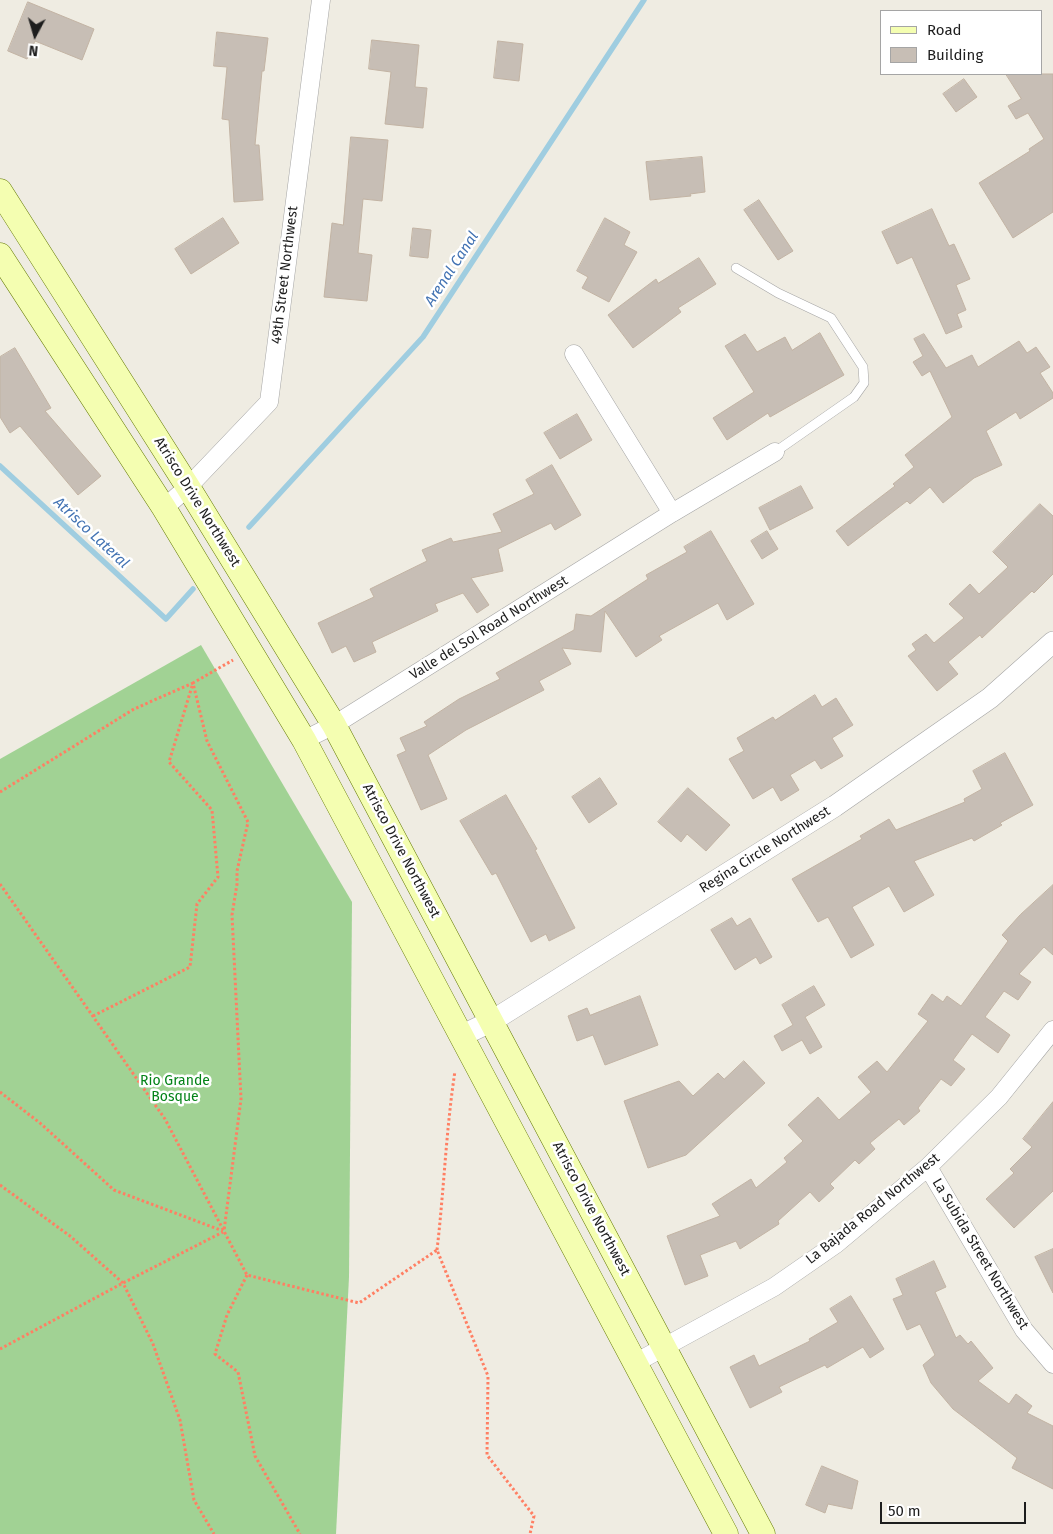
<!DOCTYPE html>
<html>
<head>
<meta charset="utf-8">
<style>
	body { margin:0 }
	#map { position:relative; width:1053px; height:1534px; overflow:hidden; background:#efece2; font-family:"Fira Sans",sans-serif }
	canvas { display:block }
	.legend { position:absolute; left:880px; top:10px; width:162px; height:65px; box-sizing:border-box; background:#fff; border:1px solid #a5a5a5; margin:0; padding:6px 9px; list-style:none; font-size:15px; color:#1d1d1d }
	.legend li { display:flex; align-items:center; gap:10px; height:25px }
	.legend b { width:25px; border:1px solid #a5a5a5 }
	.north { position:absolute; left:10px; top:10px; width:50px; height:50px; -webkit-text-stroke:4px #fff; paint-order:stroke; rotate:186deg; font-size:14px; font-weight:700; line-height:20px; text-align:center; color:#1d1d1d }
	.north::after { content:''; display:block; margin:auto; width:18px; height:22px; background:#1d1d1d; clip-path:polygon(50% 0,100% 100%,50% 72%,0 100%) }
	.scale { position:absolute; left:880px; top:1502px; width:146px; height:22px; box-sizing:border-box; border:2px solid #1d1d1d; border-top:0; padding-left:6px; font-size:15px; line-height:18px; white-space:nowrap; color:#1d1d1d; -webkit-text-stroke:4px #fff; paint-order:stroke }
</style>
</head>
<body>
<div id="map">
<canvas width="1053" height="1534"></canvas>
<ul class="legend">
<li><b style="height:6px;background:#f4feb1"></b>Road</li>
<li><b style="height:14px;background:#c7beb5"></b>Building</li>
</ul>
<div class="north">N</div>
<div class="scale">50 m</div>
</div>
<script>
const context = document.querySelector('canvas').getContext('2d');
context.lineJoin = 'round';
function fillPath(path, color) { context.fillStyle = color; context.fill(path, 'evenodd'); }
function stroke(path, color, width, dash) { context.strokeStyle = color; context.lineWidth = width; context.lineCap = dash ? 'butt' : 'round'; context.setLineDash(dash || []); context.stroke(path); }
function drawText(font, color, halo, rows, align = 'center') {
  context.font = font + ' "Fira Sans",sans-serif'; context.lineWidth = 5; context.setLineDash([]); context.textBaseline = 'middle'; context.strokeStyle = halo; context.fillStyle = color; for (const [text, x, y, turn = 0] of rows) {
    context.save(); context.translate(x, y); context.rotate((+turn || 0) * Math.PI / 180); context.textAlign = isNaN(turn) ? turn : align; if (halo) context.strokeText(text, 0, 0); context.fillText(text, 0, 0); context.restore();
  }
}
const forest = new Path2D(`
	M 201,645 L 352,902 L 349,1277 L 336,1534 L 0,1534 L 0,759 Z`);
const stream = new Path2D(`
	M 0,466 L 166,619 L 193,589
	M 249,527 L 423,337 L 644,0`);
const building = new Path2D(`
	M 28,2 L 94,29 L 82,60 L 35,41 L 27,59 L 8,51 Z
	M 217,32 L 268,38 L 264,71 L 262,71 L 255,145 L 259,145 L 263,200 L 234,202 L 229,120 L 222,119 L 227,67 L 214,66 Z
	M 372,40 L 419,45 L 415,87 L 427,88 L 423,128 L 385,124 L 391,72 L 369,69 Z
	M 498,41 L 523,44 L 519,81 L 494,78 Z
	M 1006,74 L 1053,74 L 1053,212 L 1013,238 L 979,183 L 1030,151 L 1029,149 L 1044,139 L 1028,113 L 1016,119 L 1008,106 L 1021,99 Z
	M 964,79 L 977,97 L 956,112 L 943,94 Z
	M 351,137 L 388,140 L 382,201 L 363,199 L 358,253 L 372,255 L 367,301 L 324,297 L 332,223 L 343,225 Z
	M 702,157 L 705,192 L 690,194 L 691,196 L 650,200 L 646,162 Z
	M 759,200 L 793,251 L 778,260 L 744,210 Z
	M 932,209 L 949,246 L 954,244 L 970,279 L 956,285 L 966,310 L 957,314 L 962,327 L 946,334 L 912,257 L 897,264 L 882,232 Z
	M 223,218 L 239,243 L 191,274 L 175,249 Z
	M 605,218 L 630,232 L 624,245 L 637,252 L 609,302 L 582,288 L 588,277 L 577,271 Z
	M 413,228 L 431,230 L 428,258 L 410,256 Z
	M 699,258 L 716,284 L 678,308 L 681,312 L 633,348 L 608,315 L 656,279 L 658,283 Z
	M 820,333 L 844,375 L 770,417 L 768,413 L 727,440 L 713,418 L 754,392 L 725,346 L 745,334 L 757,352 L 785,337 L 792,350 Z
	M 924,334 L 946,368 L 972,355 L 978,367 L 1019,341 L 1027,353 L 1036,347 L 1050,367 L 1040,373 L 1053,393 L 1053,398 L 1020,419 L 1016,412 L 986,431 L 1002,465 L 974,478 L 943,503 L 930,487 L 910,504 L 907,501 L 848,546 L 836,531 L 895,486 L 893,484 L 914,467 L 905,455 L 952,417 L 930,371 L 922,376 L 913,362 L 923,356 L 914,339 Z
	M 15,348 L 51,408 L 45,411 L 101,476 L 78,495 L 20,426 L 10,433 L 0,417 L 0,357 Z
	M 577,414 L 592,440 L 560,459 L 544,433 Z
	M 552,465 L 581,515 L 555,530 L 551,523 L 498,549 L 503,571 L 471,578 L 489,605 L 477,613 L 463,593 L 435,604 L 438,611 L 372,642 L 376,652 L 354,662 L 346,646 L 332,653 L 318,623 L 374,597 L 370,589 L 427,561 L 422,550 L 451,538 L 453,542 L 502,532 L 493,514 L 534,494 L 526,480 Z
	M 801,486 L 813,508 L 770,530 L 759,508 Z
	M 1040,504 L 1053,516 L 1053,574 L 1034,593 L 1032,591 L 982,638 L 980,635 L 948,662 L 958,674 L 937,691 L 908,656 L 916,650 L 912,644 L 926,634 L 934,643 L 964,618 L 949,604 L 970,584 L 979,594 L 1008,567 L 993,552 Z
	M 711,531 L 754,604 L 727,620 L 718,603 L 659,636 L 662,640 L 636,657 L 605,611 L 601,652 L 562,648 L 571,664 L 539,681 L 544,690 L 466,730 L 428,755 L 447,799 L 421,810 L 397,755 L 406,751 L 400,738 L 427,726 L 424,722 L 459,699 L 500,679 L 496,673 L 574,630 L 576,614 L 591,616 L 648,579 L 646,575 L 687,552 L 684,547 Z
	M 767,531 L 778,549 L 762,559 L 751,541 Z
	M 815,695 L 822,707 L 836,698 L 853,725 L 832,738 L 843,756 L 821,769 L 815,760 L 790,775 L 799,790 L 781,801 L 773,787 L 753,799 L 729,759 L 744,751 L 737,738 L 773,717 L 775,720 Z
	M 1005,753 L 1033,805 L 1000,823 L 1002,825 L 974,841 L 972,838 L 914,861 L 934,895 L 904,912 L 889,886 L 852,907 L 874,945 L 851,958 L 828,917 L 818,922 L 792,879 L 862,839 L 860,836 L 889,819 L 896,830 L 965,802 L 964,799 L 982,789 L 973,771 Z
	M 600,778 L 617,804 L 589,823 L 572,797 Z
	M 688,788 L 730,825 L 706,851 L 687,834 L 681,842 L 658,822 Z
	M 506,795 L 537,849 L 535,850 L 575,928 L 549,941 L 546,934 L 531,942 L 496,873 L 492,875 L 460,821 Z
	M 1053,885 L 1053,955 L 1044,947 L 1019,974 L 1031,982 L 1018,1000 L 1004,991 L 985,1017 L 1010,1035 L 998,1053 L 972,1034 L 953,1060 L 965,1069 L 951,1086 L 941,1079 L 918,1108 L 920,1111 L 904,1125 L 899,1119 L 870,1143 L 875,1149 L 859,1164 L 855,1160 L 830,1184 L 834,1188 L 819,1202 L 810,1192 L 778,1221 L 779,1224 L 740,1249 L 736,1241 L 700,1255 L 708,1276 L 685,1285 L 667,1236 L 720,1216 L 712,1204 L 751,1179 L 756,1188 L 787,1162 L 784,1158 L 803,1141 L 788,1125 L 818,1097 L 839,1120 L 871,1092 L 858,1077 L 877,1061 L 887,1072 L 928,1021 L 918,1014 L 932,994 L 943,1002 L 947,996 L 961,1006 L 1008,941 L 1002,935 L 1020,915 Z
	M 732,918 L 737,926 L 750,918 L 772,957 L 760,964 L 756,957 L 735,970 L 711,930 Z
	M 814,986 L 825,1005 L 805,1017 L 822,1047 L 810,1054 L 802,1040 L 782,1051 L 774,1036 L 793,1025 L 782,1005 Z
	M 640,996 L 658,1045 L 605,1065 L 593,1035 L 577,1041 L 568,1016 L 587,1008 L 590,1015 Z
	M 744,1061 L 765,1083 L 686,1155 L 648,1168 L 624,1101 L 679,1081 L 693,1096 L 718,1073 L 724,1079 Z
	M 1053,1102 L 1053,1191 L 1014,1228 L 986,1199 L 1014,1173 L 1010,1169 L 1032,1147 L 1023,1139 Z
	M 1053,1249 L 1053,1293 L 1035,1257 Z
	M 934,1261 L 946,1287 L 935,1292 L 956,1338 L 960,1335 L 968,1344 L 971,1341 L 993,1368 L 978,1381 L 1009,1404 L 1016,1394 L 1032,1406 L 1027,1413 L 1053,1426 L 1053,1489 L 1012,1468 L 1017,1458 L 953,1409 L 931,1383 L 923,1365 L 935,1355 L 920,1324 L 907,1330 L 893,1299 L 903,1295 L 896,1279 Z
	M 851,1296 L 884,1349 L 870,1358 L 863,1347 L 827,1368 L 825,1365 L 779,1387 L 782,1392 L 750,1408 L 730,1367 L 754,1355 L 759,1366 L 810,1341 L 809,1339 L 838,1322 L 830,1309 Z
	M 822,1466 L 858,1481 L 852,1509 L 828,1504 L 825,1513 L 806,1505 Z`);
const path = new Path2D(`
	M 0,792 L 134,709 L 193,683 L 207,741 L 248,822 L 237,871 L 237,884 L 232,915 L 241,1099 L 224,1231
	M 0,884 L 165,1119 L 247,1275 L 359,1303 L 437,1250 L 488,1376 L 487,1455 L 534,1516 L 530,1534
	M 93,1016 L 190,967 L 197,904 L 218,877 L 212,810 L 169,762 L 193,683 L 233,660
	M 0,1092 L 40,1123 L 114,1190 L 223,1231
	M 0,1185 L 70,1236 L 123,1283 L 153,1344 L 180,1420 L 194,1500 L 214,1534
	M 437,1250 C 444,1190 446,1130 455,1071
	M 247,1275 L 227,1315 L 215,1354 L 238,1372 L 255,1456 L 300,1534
	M 0,1349 L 123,1283 L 223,1232`);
const service = new Path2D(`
	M 736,268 L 778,293 L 831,318 L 863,367 L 864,383 L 854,397 L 775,452`);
const minor = new Path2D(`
	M 574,354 L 672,513
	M 164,508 L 188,487 L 269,402 L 321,0
	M 304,740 L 334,725 L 672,513 L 775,452
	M 928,1167 L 1024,1330 L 1053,1364
	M 635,1363 L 774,1287 L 836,1244 L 928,1167 L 999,1097 L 1053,1030`);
const tertiary = new Path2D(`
	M 461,1036 L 492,1021 L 835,806 L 990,698 L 1053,642`);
const secondary = new Path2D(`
	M 0,191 L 188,487 L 334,725 L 763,1534
	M 0,255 L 164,508 L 304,740 L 726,1534`);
const streetNames = [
	["49th Street Northwest",285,275,-83],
	["Atrisco Drive Northwest",197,502,58],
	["Valle del Sol Road Northwest",489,628,-32],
	["Regina Circle Northwest",765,850,-32],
	["Atrisco Drive Northwest",401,851,62],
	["Atrisco Drive Northwest",591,1209,62],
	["La Bajada Road Northwest",873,1209,-39],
	["La Subida Street Northwest",980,1254,59]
];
const parkNames = [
	["Rio Grande",175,1081],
	["Bosque",175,1097]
];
const waterNames = [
	["Arenal Canal",452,269,-57],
	["Atrisco Lateral",91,533,43]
];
fillPath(forest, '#a1d294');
stroke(stream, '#9fcde0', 5.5);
fillPath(building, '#c7beb5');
stroke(building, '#c2b3a3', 1);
stroke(service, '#a4a4a4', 10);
stroke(minor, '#a4a4a4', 19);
stroke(tertiary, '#a4a4a4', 22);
stroke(secondary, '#627800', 25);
stroke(path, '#ff7f63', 3, [2.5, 2.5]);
stroke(service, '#fff', 9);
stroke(minor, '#fff', 18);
stroke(tertiary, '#fff', 21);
stroke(secondary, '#f4feb1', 24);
drawText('14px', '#1d1d1d', '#fff', streetNames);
drawText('14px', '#048318', '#fff', parkNames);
drawText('italic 15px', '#4373b3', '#fff', waterNames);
</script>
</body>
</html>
